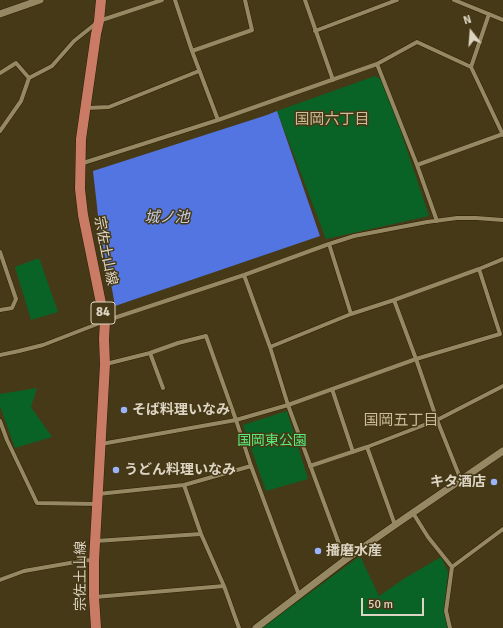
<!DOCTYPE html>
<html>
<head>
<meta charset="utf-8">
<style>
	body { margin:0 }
	#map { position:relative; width:503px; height:628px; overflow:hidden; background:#463917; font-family:Signika,sans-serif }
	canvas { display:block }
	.north { position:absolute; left:451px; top:12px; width:40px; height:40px; -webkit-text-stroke:3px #463917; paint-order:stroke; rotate:343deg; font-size:11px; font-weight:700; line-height:16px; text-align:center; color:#ddd5c3 }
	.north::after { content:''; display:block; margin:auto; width:14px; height:18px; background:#ddd5c3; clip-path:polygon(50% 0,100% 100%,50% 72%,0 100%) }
	.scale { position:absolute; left:361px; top:598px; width:63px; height:18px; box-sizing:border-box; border:2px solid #ddd5c3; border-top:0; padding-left:5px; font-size:12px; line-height:14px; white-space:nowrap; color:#ddd5c3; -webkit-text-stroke:3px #463917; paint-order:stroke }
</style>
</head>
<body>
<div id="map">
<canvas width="503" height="628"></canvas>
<div class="north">N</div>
<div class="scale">50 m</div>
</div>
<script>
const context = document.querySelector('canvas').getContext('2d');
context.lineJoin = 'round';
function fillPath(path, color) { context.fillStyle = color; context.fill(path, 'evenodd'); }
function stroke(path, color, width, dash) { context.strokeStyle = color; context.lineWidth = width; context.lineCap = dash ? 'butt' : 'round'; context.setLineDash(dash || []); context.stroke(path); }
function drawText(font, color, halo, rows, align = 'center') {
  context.font = font + ' Signika,"Noto Sans JP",sans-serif'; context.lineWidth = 3; context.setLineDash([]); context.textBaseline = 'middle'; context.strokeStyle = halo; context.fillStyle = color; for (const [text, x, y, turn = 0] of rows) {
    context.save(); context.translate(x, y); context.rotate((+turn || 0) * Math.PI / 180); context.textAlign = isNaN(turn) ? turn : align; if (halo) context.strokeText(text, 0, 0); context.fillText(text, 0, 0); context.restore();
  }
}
const green = new Path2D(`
	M 375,76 L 384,81 L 429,216 L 326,239 L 277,111 Z
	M 39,258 L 58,312 L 31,320 L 15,267 Z
	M 37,388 L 31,407 L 52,437 L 15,448 L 0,406 L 0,394 Z
	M 287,411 L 308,479 L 266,491 L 243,425 Z
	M 360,556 L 379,596 L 405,578 L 441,557 L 448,572 L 444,610 L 448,628 L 262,628 Z`);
const water = new Path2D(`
	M 277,111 L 320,236 L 115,306 L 112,289 L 100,233 L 93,171 L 267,115 Z`);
const minor = new Path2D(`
	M 175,0 L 192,51 L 218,120
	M 305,0 L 333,80
	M 454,0 L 503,20
	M 315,31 L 397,0
	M 192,51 L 252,30 L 245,0
	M 377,64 L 417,42 L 471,67 L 503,135
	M 471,67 L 489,14
	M 0,73 L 16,63 L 29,78
	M 87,108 L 109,107 L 199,71
	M 0,131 L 21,101 L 29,78 L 52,66 L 74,41 L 99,21 L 162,0
	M 80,164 L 218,120 L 377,64 L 417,165 L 437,221
	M 417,165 L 503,134
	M 329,244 L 351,314
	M 0,252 L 16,299 L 12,308 L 0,310
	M 244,275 L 270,347 L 288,405 L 345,560
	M 394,300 L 416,359 L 437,420 L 461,480
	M 270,347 L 351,314 L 394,300 L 479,269 L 503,259
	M 150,353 L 163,388
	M 0,355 L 19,351 L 43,345 L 105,321 L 244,275 L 329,244 L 354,236 L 427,222 L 457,218 L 476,218 L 503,220
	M 106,364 L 150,353 L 178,343 L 206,336 L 236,420 L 251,466 L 299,595
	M 332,389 L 353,452
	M 0,421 L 7,440 L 37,503 L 97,504
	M 101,444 L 236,420 L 288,405 L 416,359 L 500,334 L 479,269
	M 367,447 L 395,525
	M 310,466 L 367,447 L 437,420 L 503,386
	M 184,485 L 201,534 L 224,586 L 239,628
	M 98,494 L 184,485 L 251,466
	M 413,513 L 428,537 L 452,567 L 446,611 L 450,628
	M 96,541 L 201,534
	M 452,567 L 503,529
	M 0,580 L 24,571 L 87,560 L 93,561
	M 95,597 L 224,586`);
const tertiary = new Path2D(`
	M 0,14 L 40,0
	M 256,628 L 345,560 L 395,525 L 503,451`);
const primary = new Path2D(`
	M 96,628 L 94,597 L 94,561 L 105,364 L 104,339 L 105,321 L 103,313 L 83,215 L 80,189 L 81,139 L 96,34 L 99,21 L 101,0`);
const markers = [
	[124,410,4,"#9ab5fd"],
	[116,470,4,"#9ab5fd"],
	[494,482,4,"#9ab5fd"],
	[318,551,4,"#9ab5fd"]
];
const shields = [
	[103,313,24]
];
const shieldNames = [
	["84",103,313]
];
const streetNames = [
	["宗佐土山線",105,251,79],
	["宗佐土山線",81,576,-90]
];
const poiNames = [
	["そば料理いなみ",132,410],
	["うどん料理いなみ",124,470],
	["キタ酒店",486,482,"right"],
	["播磨水産",326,551]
];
const parkNames = [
	["国岡東公園",272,441]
];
const neighbourhoodNames = [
	["国岡六丁目",332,120],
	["国岡五丁目",401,421]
];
const waterNames = [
	["城ノ池",167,218]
];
fillPath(green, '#0a6326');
fillPath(water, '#5375e2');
stroke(minor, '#2c2000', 5);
stroke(tertiary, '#2c2000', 8);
stroke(primary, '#2c2000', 11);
stroke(minor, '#978864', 4);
stroke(tertiary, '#978864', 7);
stroke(primary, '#c97b65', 10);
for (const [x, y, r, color] of markers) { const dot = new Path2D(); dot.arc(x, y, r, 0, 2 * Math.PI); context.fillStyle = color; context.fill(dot); stroke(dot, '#463917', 1.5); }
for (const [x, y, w] of shields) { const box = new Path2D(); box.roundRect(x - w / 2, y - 11, w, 22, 3); context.fillStyle = '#463917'; context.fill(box); stroke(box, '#ddd5c3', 1); }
drawText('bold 13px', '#ddd5c3', null, shieldNames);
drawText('14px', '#ddd5c3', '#463917', streetNames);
drawText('bold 14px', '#ddd5c3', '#463917', poiNames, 'left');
drawText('14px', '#59ec7a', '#463917', parkNames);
drawText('15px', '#cdbd98', '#463917', neighbourhoodNames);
drawText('italic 15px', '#c2cde9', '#463917', waterNames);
</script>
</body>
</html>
